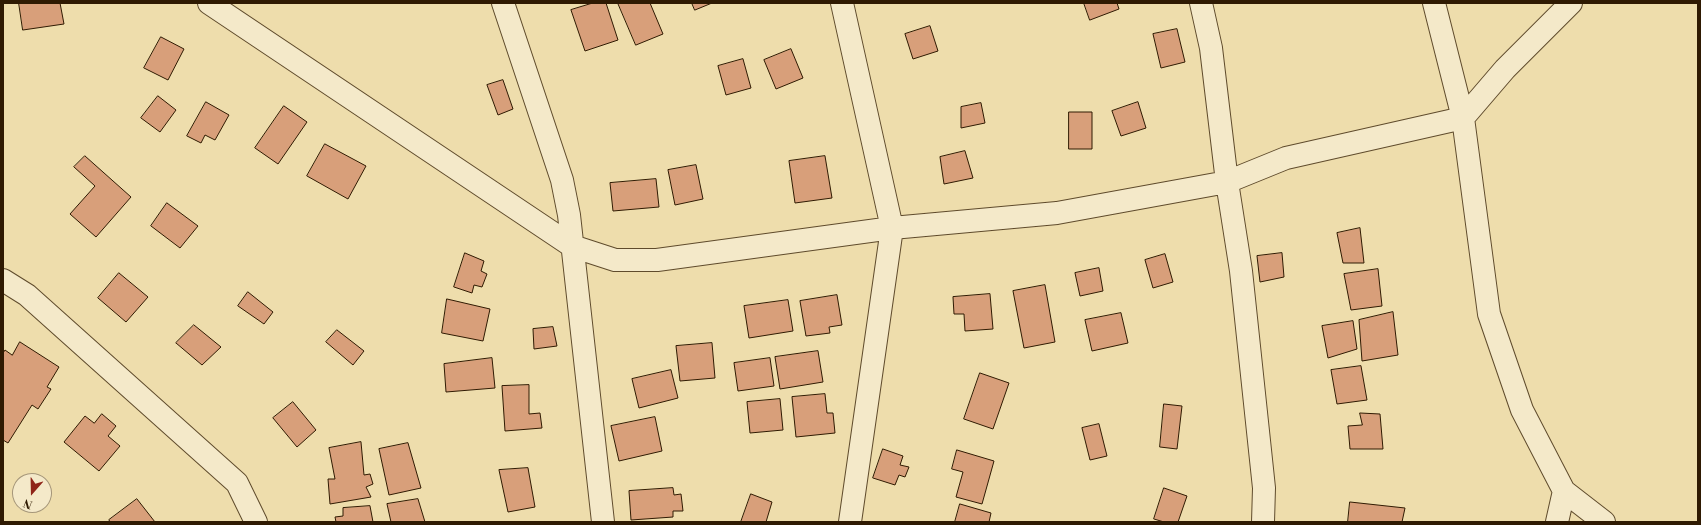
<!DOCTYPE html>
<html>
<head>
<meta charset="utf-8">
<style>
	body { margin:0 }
	#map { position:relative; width:1701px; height:525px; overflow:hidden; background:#eeddac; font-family:"Libre Bodoni",serif }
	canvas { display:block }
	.frame { position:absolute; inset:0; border:4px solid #2f1a02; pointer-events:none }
	.north { position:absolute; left:12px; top:473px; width:40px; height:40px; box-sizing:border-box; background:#f4e9c9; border:1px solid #a59679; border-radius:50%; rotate:200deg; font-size:11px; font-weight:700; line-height:16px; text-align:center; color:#2f1a02 }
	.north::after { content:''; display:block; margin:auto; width:14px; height:18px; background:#8f2418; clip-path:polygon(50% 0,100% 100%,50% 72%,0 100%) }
</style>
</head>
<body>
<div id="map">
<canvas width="1701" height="525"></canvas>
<div class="frame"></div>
<div class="north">N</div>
</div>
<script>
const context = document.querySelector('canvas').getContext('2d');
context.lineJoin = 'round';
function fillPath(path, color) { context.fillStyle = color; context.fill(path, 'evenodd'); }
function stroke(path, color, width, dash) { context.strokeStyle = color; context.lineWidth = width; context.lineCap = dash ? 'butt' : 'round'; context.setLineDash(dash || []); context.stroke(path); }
const building = new Path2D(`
	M 19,3 L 60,3 L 64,24 L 23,30 Z
	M 593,3 L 606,3 L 618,40 L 585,51 L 571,10 Z
	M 618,3 L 650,3 L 663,34 L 636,45 Z
	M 692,3 L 712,3 L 695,10 Z
	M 1084,3 L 1117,3 L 1119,9 L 1090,20 Z
	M 930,26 L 938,51 L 913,59 L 905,34 Z
	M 1177,29 L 1185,62 L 1161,68 L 1153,34 Z
	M 161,37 L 184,49 L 168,80 L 144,68 Z
	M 791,49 L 803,78 L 776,89 L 764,60 Z
	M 743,59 L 751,88 L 726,95 L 718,66 Z
	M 503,80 L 513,109 L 498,115 L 487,85 Z
	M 158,96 L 176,110 L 160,132 L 141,118 Z
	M 206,102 L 229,115 L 215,140 L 205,135 L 201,143 L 187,136 Z
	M 1138,102 L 1146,128 L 1121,136 L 1112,111 Z
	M 981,103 L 985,123 L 961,128 L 961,107 Z
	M 284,106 L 307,122 L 278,164 L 255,148 Z
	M 1069,112 L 1092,112 L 1092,149 L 1069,149 Z
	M 325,144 L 366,166 L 348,199 L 307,176 Z
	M 965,151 L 973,178 L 944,184 L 940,157 Z
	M 85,156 L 131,197 L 96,237 L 70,214 L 95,186 L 74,167 Z
	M 825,156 L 832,198 L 795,203 L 789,161 Z
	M 696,165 L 703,199 L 675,205 L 668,170 Z
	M 656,179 L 659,207 L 613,211 L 610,183 Z
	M 167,203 L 198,226 L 180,248 L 151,226 Z
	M 1360,228 L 1364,263 L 1343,263 L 1337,233 Z
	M 465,253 L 484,261 L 481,271 L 487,274 L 482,287 L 474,285 L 472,293 L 454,287 Z
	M 1282,253 L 1284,277 L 1260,282 L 1257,256 Z
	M 1165,254 L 1173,282 L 1153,288 L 1145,260 Z
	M 1099,268 L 1103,291 L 1080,296 L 1075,273 Z
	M 1378,269 L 1382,306 L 1351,310 L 1344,274 Z
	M 119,273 L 148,297 L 126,322 L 98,298 Z
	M 1045,285 L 1055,342 L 1024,348 L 1013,291 Z
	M 248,292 L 273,312 L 264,324 L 238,306 Z
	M 990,294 L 993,329 L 965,331 L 964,314 L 954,314 L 953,297 Z
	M 837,295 L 842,325 L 829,327 L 830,333 L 806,336 L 800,301 Z
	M 447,299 L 490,309 L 483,341 L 442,333 Z
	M 788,300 L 793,331 L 749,338 L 744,306 Z
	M 1393,312 L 1398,355 L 1362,361 L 1359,320 Z
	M 1121,313 L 1128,343 L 1092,351 L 1085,320 Z
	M 1353,321 L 1357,349 L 1328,358 L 1322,326 Z
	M 194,325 L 221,347 L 202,365 L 176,343 Z
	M 553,327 L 557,346 L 534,349 L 533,329 Z
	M 337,330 L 364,351 L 353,365 L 326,342 Z
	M 20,342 L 59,367 L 47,387 L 51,389 L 38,409 L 32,405 L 8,443 L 3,440 L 3,353 L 5,350 L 12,355 Z
	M 712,343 L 715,378 L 680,381 L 676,346 Z
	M 818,351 L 823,382 L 780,389 L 775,357 Z
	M 492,358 L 495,388 L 446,392 L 444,364 Z
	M 770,358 L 774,386 L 738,391 L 734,363 Z
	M 1361,366 L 1367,400 L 1337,404 L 1331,370 Z
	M 671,370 L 678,398 L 639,408 L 632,379 Z
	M 980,373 L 1009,383 L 993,429 L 964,419 Z
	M 529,385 L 529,414 L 540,413 L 542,428 L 505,431 L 502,386 Z
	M 825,394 L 827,413 L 833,413 L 835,433 L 796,437 L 792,397 Z
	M 780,399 L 783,430 L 750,433 L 747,402 Z
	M 293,402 L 316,430 L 297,447 L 273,418 Z
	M 1164,404 L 1182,406 L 1177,449 L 1160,447 Z
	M 1360,413 L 1380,414 L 1383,449 L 1350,449 L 1348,426 L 1362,425 Z
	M 102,414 L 116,426 L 108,436 L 120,446 L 99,471 L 64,442 L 85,416 L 94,423 Z
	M 655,417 L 662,451 L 619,461 L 611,426 Z
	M 1099,424 L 1107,456 L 1090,460 L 1082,428 Z
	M 361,442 L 364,475 L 370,474 L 373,484 L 366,487 L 371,497 L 330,504 L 328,479 L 335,479 L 329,448 Z
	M 408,443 L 421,488 L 389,495 L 379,449 Z
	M 883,449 L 903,456 L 900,465 L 909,467 L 905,477 L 899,475 L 895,485 L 873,478 Z
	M 957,450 L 994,461 L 982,504 L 956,497 L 963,472 L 952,469 Z
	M 528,468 L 535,507 L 508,512 L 499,470 Z
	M 673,488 L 674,495 L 681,494 L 683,511 L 673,511 L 673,517 L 631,520 L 629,491 Z
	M 1164,488 L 1187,496 L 1178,522 L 1164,522 L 1154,519 Z
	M 751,494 L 772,502 L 766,522 L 741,522 Z
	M 137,499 L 155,522 L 110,522 L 109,520 Z
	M 418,499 L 425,522 L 391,522 L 387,504 Z
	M 1350,502 L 1405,508 L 1402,522 L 1348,522 Z
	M 960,504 L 991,513 L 989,522 L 955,522 Z
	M 370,506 L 373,522 L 336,522 L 335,517 L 343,516 L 343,508 Z`);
const minor = new Path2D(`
	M 209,3 L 572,246 L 615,260 L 657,260 L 892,228 L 1057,213 L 1227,182 L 1286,158 L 1463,118 L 1505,69 L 1571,3
	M 503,3 L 562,180 L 569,215 L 603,522
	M 842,3 L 892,228 L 850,522
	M 1201,3 L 1211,48 L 1227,182 L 1241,271 L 1264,488 L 1263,522
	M 1434,3 L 1463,118 L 1489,314 L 1522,410 L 1564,491 L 1604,522
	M 3,280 L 27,295 L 237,483 L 256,522
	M 1557,522 L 1564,491`);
fillPath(building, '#d89f7a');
stroke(building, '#2f1a02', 1);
stroke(minor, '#5f4b2c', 24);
stroke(minor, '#f4e9c9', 22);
</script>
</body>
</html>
